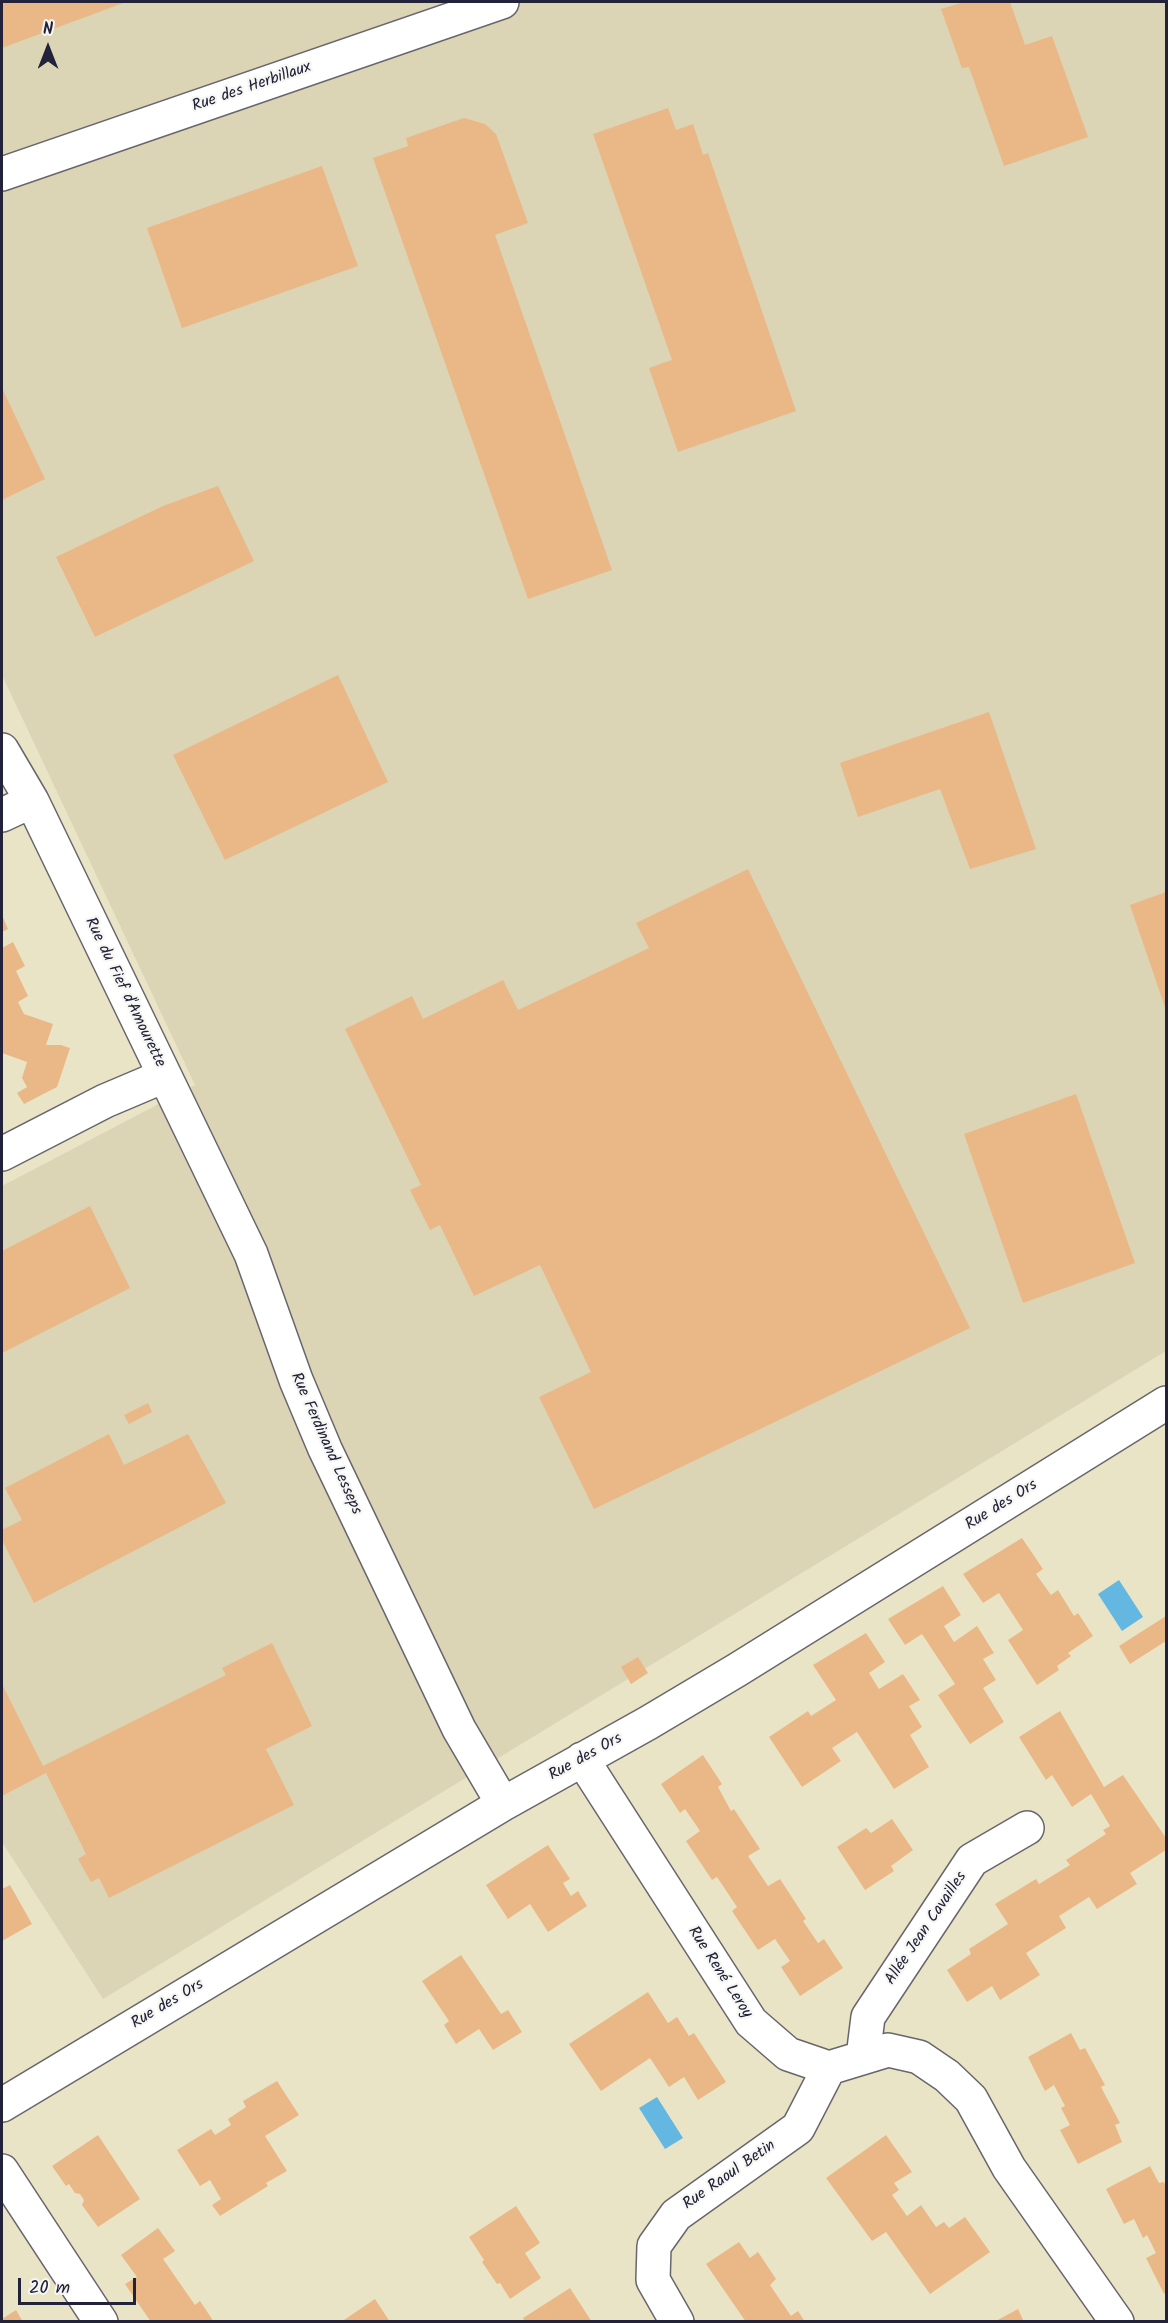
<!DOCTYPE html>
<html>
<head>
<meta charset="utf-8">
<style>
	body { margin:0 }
	#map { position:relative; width:1168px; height:2323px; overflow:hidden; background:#eae4c6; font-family:Kalam,sans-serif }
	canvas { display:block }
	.frame { position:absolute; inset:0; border:3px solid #22223b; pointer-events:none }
	.north { position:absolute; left:18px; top:18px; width:60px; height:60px; -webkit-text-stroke:4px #f6f6f2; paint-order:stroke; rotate:0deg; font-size:16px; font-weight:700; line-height:24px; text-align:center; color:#22223b }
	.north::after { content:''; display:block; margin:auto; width:21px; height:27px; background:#22223b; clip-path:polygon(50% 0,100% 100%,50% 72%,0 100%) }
	.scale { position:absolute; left:18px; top:2278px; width:118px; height:27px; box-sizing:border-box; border:3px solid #22223b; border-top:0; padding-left:8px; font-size:18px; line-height:21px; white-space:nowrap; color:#22223b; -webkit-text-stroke:4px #f6f6f2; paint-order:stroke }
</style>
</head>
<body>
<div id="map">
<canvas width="1168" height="2323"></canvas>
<div class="frame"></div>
<div class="north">N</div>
<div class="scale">20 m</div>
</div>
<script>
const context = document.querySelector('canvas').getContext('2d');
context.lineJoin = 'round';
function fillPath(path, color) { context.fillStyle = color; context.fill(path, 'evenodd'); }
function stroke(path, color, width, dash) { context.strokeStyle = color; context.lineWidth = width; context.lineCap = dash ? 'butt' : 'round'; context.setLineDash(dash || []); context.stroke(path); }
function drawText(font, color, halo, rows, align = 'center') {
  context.font = font + ' Kalam,sans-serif'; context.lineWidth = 4.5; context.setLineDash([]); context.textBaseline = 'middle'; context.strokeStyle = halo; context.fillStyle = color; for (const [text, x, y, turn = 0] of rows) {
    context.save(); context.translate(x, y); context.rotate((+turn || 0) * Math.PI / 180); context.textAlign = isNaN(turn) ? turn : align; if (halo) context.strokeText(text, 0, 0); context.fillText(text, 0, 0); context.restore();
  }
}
const built = new Path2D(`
	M 2,2 L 1166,2 L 1166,1351 L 103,1999 L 2,1842 L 2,1186 L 195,1085 L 2,675 Z`);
const water = new Path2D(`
	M 1119,1580 L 1143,1617 L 1122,1631 L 1098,1594 Z
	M 657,2097 L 683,2138 L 665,2149 L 639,2108 Z`);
const building = new Path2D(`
	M 2,2 L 126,2 L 2,48 Z
	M 964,2 L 1010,2 L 1025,45 L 1052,36 L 1088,137 L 1004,166 L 969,67 L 962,68 L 941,9 Z
	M 668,108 L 676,130 L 693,124 L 703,155 L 708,153 L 796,411 L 678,452 L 649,368 L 672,360 L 593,134 Z
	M 464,118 L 485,124 L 496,134 L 528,223 L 495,235 L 612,570 L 528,599 L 373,158 L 408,146 L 406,138 Z
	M 322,166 L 358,266 L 182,328 L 147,228 Z
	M 2,388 L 45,479 L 2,500 Z
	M 218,486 L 254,561 L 95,637 L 56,557 L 163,506 Z
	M 338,675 L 388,782 L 225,860 L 173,755 Z
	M 989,712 L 1036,849 L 970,869 L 940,789 L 858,817 L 840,763 Z
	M 748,869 L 970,1328 L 594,1509 L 539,1397 L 591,1372 L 540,1265 L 474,1296 L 440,1225 L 430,1230 L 410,1190 L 421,1185 L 345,1029 L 412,996 L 423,1019 L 503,980 L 518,1010 L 649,948 L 636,923 Z
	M 1166,892 L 1166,1010 L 1130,905 Z
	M 2,915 L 8,929 L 2,932 Z
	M 13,942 L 25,966 L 16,971 L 28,996 L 18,1002 L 24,1014 L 53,1024 L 46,1045 L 61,1045 L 70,1048 L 57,1087 L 24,1104 L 17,1093 L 27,1087 L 22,1078 L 27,1062 L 2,1053 L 2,948 Z
	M 1076,1094 L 1135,1263 L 1023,1303 L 964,1134 Z
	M 90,1206 L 130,1288 L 2,1353 L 2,1251 Z
	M 148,1403 L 152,1412 L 129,1424 L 124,1415 Z
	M 109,1434 L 124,1465 L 188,1434 L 226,1503 L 34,1603 L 2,1540 L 2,1530 L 22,1520 L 5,1488 Z
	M 1022,1538 L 1043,1569 L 1036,1574 L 1051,1595 L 1058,1590 L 1074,1616 L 1078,1613 L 1093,1636 L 1068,1653 L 1071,1656 L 1057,1666 L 1059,1670 L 1037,1685 L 1008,1640 L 1023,1630 L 999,1593 L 983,1603 L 963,1574 Z
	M 943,1586 L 961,1615 L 944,1626 L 954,1642 L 977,1626 L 994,1653 L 983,1659 L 996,1680 L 983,1688 L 1004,1722 L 970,1744 L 938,1695 L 955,1684 L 922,1634 L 905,1645 L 888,1619 Z
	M 1166,1616 L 1166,1641 L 1130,1664 L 1119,1646 Z
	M 866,1633 L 885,1662 L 869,1673 L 879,1689 L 903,1674 L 920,1700 L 909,1706 L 922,1727 L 910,1735 L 929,1767 L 894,1789 L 857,1732 L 832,1748 L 841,1761 L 802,1787 L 769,1737 L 808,1711 L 811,1716 L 836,1700 L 813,1665 Z
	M 272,1643 L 312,1726 L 266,1749 L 294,1805 L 109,1898 L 99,1878 L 91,1882 L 78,1859 L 86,1854 L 46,1773 L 2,1796 L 2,1684 L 43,1766 L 226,1675 L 222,1668 Z
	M 638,1657 L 648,1673 L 631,1684 L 621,1667 Z
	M 1060,1711 L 1104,1787 L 1123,1775 L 1166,1838 L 1166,1850 L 1130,1873 L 1137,1884 L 1097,1909 L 1089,1897 L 1059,1916 L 1066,1928 L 1026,1953 L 1040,1975 L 1000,2000 L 992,1986 L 967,2002 L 947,1970 L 971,1954 L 969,1949 L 1008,1924 L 995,1904 L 1036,1879 L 1039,1884 L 1070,1865 L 1066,1860 L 1106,1834 L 1103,1830 L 1110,1826 L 1091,1794 L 1072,1807 L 1052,1775 L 1046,1780 L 1019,1737 Z
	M 703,1755 L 722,1784 L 718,1787 L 731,1811 L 734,1809 L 760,1849 L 748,1856 L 768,1886 L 780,1879 L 806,1919 L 803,1921 L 818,1943 L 824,1939 L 843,1968 L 800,1996 L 781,1967 L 790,1961 L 775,1939 L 758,1950 L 732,1911 L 737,1907 L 717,1877 L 712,1880 L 686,1841 L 700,1831 L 685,1809 L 680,1813 L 661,1784 Z
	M 892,1819 L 913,1850 L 891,1866 L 894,1871 L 865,1890 L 837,1847 L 866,1828 L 871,1833 Z
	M 548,1845 L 570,1879 L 563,1883 L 571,1896 L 578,1891 L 587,1906 L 548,1932 L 530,1904 L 508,1919 L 486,1885 Z
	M 10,1885 L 32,1924 L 2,1941 L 2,1889 Z
	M 461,1955 L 501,2014 L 508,2010 L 522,2032 L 493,2050 L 479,2029 L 456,2044 L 444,2025 L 449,2021 L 422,1981 Z
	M 648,1992 L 668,2023 L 677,2017 L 689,2036 L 694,2033 L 726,2082 L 698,2100 L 684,2077 L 669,2087 L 650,2058 L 601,2091 L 569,2044 Z
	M 1071,2033 L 1080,2050 L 1085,2048 L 1105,2085 L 1101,2087 L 1120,2123 L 1115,2125 L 1122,2142 L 1078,2164 L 1060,2130 L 1070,2125 L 1061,2108 L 1065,2106 L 1054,2085 L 1045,2091 L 1028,2057 Z
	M 277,2081 L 299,2115 L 265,2136 L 287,2171 L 266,2183 L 268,2186 L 220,2216 L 212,2205 L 221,2199 L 210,2180 L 200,2186 L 177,2150 L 211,2129 L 215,2135 L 231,2125 L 228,2119 L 246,2107 L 243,2101 Z
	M 98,2135 L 140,2199 L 98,2227 L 82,2205 L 84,2200 L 80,2194 L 75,2193 L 69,2184 L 66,2186 L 52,2166 Z
	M 886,2135 L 912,2172 L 894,2183 L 899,2190 L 892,2195 L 907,2216 L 921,2205 L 936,2227 L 944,2222 L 949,2228 L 965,2217 L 990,2252 L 930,2294 L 886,2232 L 872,2241 L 826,2178 Z
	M 1150,2166 L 1159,2183 L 1164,2182 L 1166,2186 L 1166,2292 L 1164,2294 L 1146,2258 L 1156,2253 L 1147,2235 L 1143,2238 L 1134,2219 L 1124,2224 L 1106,2189 Z
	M 516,2206 L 540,2243 L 525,2253 L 541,2278 L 510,2299 L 500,2283 L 497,2284 L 482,2262 L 484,2260 L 469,2237 Z
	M 158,2228 L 175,2251 L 163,2259 L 195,2305 L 200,2301 L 214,2322 L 151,2322 L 125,2284 L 137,2277 L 121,2255 Z
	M 739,2242 L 750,2258 L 758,2252 L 776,2279 L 770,2285 L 791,2316 L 798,2311 L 805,2322 L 746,2322 L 706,2264 Z
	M 570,2288 L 592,2322 L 525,2322 L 523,2318 Z
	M 375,2299 L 390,2322 L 341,2322 Z
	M 1018,2309 L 1024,2322 L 994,2322 Z
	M 16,2310 L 23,2322 L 2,2322 L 2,2319 Z`);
const street = new Path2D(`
	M 2,174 L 502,2
	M 2,750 L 32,801 L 251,1254 L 296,1380 L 325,1449 L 459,1729 L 503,1804
	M 2,815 L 32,801
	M 2,1154 L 105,1101 L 164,1076
	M 582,1759 L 751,2022 L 788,2054 L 829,2068 L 888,2050 L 919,2057 L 947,2076 L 971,2099 L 1009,2168 L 1117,2322
	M 863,2057 L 868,2017 L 972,1860 L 1027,1828
	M 2,2105 L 503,1804 L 648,1723 L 737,1670 L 1166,1403
	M 2,2171 L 101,2322
	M 677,2322 L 653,2280 L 654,2246 L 676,2215 L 798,2128 L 829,2068`);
const streetNames = [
	["Rue des Herbillaux",252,88,-19],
	["Rue du Fief d'Amourette",124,993,64],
	["Rue Ferdinand Lesseps",325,1444,66],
	["Rue des Ors",1002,1506,-32],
	["Rue des Ors",586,1758,-29],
	["Allée Jean Cavailles",927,1929,-56],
	["Rue René Leroy",719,1973,57],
	["Rue des Ors",168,2005,-31],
	["Rue Raoul Betin",730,2176,-35]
];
fillPath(built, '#dbd4b5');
fillPath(water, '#64b7e0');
fillPath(building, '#eab887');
stroke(street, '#68666c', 36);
stroke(street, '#fff', 33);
drawText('16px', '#22223b', '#f6f6f2', streetNames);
</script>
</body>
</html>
